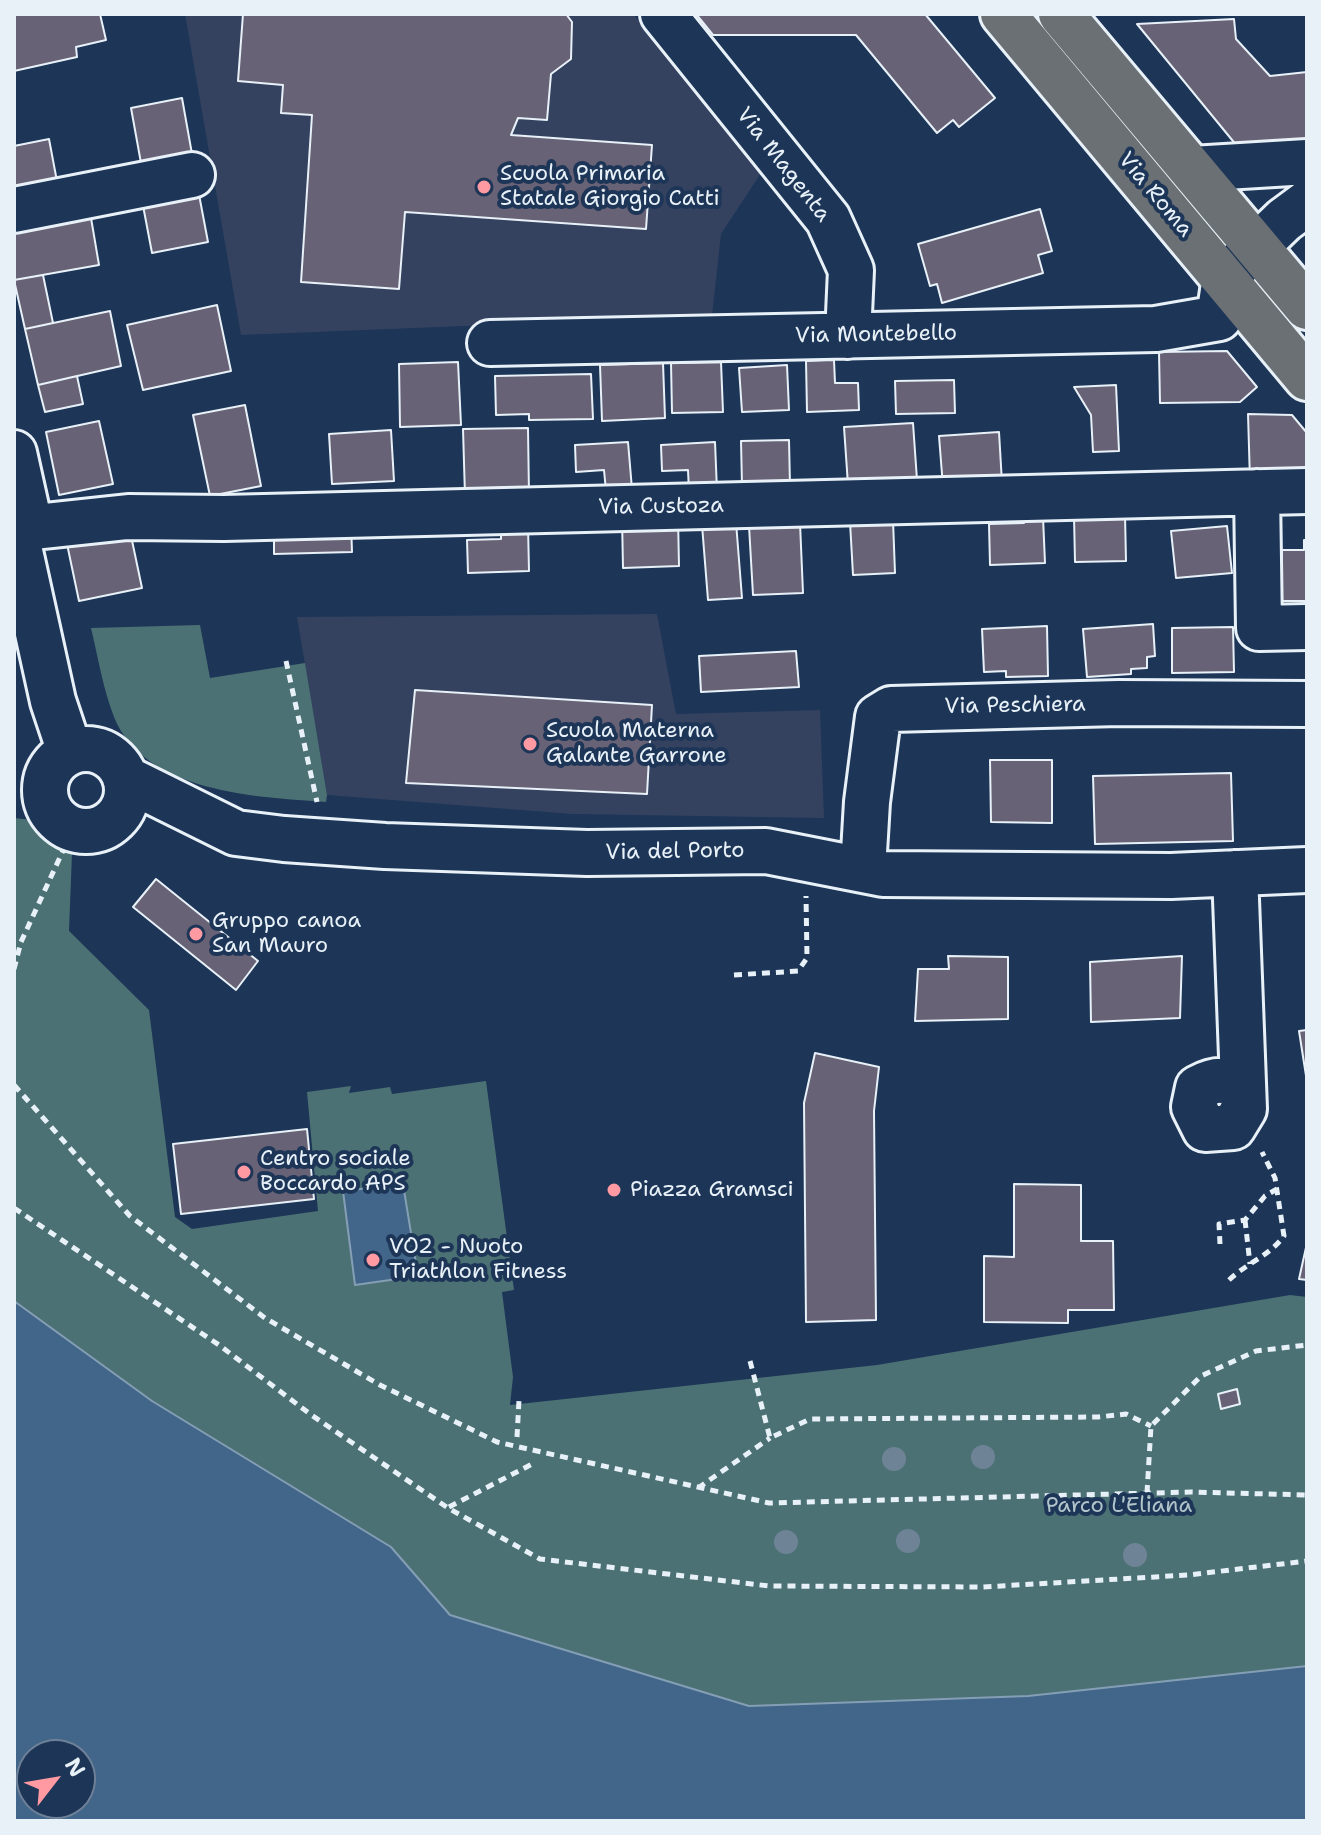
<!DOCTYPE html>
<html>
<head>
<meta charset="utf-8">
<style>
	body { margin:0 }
	#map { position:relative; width:1321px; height:1835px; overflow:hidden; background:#1d3557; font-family:"Shantell Sans",sans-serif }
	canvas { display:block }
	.frame { position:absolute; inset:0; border:16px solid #e8f1f8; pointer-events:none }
	.north { position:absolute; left:16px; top:1739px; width:80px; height:80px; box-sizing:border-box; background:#1d3557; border:2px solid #6e8097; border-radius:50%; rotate:59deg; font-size:22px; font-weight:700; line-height:32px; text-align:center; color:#e8f1f8 }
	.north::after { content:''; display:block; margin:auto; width:28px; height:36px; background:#ff9aa2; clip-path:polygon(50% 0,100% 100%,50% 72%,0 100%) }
</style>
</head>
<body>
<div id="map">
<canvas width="1321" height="1835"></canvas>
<div class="frame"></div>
<div class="north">N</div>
</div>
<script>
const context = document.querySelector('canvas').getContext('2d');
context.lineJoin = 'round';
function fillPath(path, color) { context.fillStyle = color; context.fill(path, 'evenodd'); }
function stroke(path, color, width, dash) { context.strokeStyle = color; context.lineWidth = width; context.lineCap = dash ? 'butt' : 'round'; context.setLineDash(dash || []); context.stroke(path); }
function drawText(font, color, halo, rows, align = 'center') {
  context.font = font + ' "Shantell Sans",sans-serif'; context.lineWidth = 8; context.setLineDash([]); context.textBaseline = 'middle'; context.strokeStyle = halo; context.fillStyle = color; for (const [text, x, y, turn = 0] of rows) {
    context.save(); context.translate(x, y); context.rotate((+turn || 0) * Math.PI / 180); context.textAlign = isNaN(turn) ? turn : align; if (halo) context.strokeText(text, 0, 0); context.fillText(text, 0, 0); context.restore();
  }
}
const built = new Path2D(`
	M 185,14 L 633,14 L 763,170 L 721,234 L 712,316 L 241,335 Z
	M 657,614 L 676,714 L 820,710 L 824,818 L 573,814 L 327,795 L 297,617 Z`);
const green = new Path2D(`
	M 200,625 L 210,678 L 305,663 L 327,795 L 326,802 C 257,797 145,793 114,717 C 103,689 98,657 91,628 Z
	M 14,818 L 32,820 L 72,853 L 69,931 L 149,1010 L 175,1217 L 192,1229 L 318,1211 L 307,1092 L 351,1086 L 349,1093 L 390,1087 L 392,1094 L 486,1081 L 514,1290 L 502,1292 L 513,1377 L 510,1405 L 877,1365 L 1290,1295 L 1307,1297 L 1307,1666 L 1028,1696 L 749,1706 L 450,1615 L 391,1547 L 152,1401 L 14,1301 Z`);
const water = new Path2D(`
	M 403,1184 L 418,1276 L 355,1285 L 343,1191 Z
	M 14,1301 L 152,1401 L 391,1547 L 450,1615 L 749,1706 L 1028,1696 L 1307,1666 L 1307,1821 L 14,1821 ZM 32,1755 L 80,1755 L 80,1803 L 32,1803 Z`);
const building = new Path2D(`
	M 14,14 L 100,14 L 106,40 L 76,47 L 77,57 L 14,71 Z
	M 243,14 L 566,14 L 572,22 L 571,59 L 551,74 L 547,120 L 518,118 L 511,135 L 652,145 L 646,229 L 405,212 L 399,289 L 301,282 L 312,115 L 281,113 L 283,85 L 238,81 Z
	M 696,14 L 925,14 L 995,98 L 959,127 L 953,120 L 937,133 L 856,35 L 713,35 Z
	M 1234,19 L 1236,39 L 1270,76 L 1307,72 L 1307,145 L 1237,146 L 1137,24 Z
	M 182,98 L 192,154 L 141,163 L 131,108 Z
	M 49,139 L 59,192 L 14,200 L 14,146 Z
	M 197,184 L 208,242 L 152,253 L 141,195 Z
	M 1040,209 L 1052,251 L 1038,255 L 1043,273 L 942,303 L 937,284 L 930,286 L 918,244 Z
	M 90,212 L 99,265 L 14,280 L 14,225 Z
	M 43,275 L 53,323 L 25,329 L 14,280 Z
	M 217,305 L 231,371 L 143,390 L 127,325 Z
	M 110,311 L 121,366 L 38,385 L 25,329 Z
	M 1227,351 L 1257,387 L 1240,402 L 1160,403 L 1159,352 Z
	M 834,360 L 835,383 L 858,383 L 859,410 L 807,412 L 806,361 Z
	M 458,362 L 461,425 L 400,427 L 399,364 Z
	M 721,362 L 723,412 L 672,413 L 671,363 Z
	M 663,363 L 665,418 L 602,421 L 600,365 Z
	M 787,365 L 789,410 L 742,412 L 739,368 Z
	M 591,374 L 593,419 L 529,420 L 529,414 L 496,415 L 495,376 Z
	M 77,376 L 83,404 L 45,412 L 38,385 Z
	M 954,380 L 955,413 L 896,414 L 895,381 Z
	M 1116,385 L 1119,451 L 1093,452 L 1091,415 L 1074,387 Z
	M 245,405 L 261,486 L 210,496 L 193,415 Z
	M 1248,414 L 1292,415 L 1307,433 L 1307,479 L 1250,481 Z
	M 99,421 L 113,484 L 59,495 L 46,432 Z
	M 913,423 L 917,480 L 848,485 L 844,427 Z
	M 528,428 L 529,495 L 465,496 L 463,429 Z
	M 391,430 L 394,481 L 332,484 L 329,434 Z
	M 999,432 L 1002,483 L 943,487 L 939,436 Z
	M 789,440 L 790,485 L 742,486 L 741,441 Z
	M 628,442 L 632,489 L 606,491 L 604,470 L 576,472 L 575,445 Z
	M 715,442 L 717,491 L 689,492 L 688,470 L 662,471 L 661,445 Z
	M 1125,515 L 1126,561 L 1075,562 L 1074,516 Z
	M 678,517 L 679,566 L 623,568 L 622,518 Z
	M 1024,517 L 1043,517 L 1045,563 L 990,565 L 989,524 L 1024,523 Z
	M 893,520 L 895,573 L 853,575 L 850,522 Z
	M 736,522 L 742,598 L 708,600 L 702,525 Z
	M 351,523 L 352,552 L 274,554 L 274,525 Z
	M 800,523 L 803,593 L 753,595 L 749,526 Z
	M 528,525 L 529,571 L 468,573 L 467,540 L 501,539 L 501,526 Z
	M 1227,526 L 1232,573 L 1176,578 L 1171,531 Z
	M 130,531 L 142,588 L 79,601 L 67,544 Z
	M 1304,540 L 1307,540 L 1307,601 L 1282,601 L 1282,550 L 1304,550 Z
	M 1153,624 L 1155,656 L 1147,657 L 1147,668 L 1131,669 L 1131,674 L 1087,677 L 1083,629 Z
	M 1047,626 L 1048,676 L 1006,677 L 1006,671 L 984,672 L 982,629 Z
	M 1233,627 L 1234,672 L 1172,673 L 1172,628 Z
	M 796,651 L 799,687 L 701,692 L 699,656 Z
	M 415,690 L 652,705 L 647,794 L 406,783 Z
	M 990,760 L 1052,760 L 1052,823 L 991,822 Z
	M 1231,773 L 1233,841 L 1095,844 L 1093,776 Z
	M 156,879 L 258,961 L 236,990 L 133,907 Z
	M 948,956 L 1008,957 L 1008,1019 L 915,1021 L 918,969 L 949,969 Z
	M 1182,956 L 1180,1018 L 1091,1022 L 1090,962 Z
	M 1307,1030 L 1307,1082 L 1299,1031 Z
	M 815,1053 L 879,1067 L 874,1111 L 876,1320 L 806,1322 L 804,1103 Z
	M 307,1129 L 314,1199 L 181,1214 L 173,1144 Z
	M 1014,1184 L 1081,1185 L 1081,1241 L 1113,1241 L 1114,1310 L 1068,1310 L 1068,1323 L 984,1322 L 984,1256 L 1014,1257 Z
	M 1307,1243 L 1307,1280 L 1299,1279 Z
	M 1237,1389 L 1240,1404 L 1221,1409 L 1218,1394 Z`);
const path = new Path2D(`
	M 286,661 L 317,802
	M 14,969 L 21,942 L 73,829
	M 734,975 L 798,971 L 807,958 L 806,896
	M 14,1085 L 130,1216 L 265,1318 L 380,1385 L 497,1442 L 769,1503 L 1191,1492 L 1307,1495
	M 14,1208 L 219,1345 L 310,1414 L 448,1508 L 540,1559 L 769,1586 L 983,1587 L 1188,1575 L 1307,1561
	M 1245,1220 L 1250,1264
	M 1220,1244 L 1219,1224 L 1245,1220 L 1265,1196 L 1277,1189
	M 1229,1280 C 1247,1263 1269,1256 1284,1236 L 1275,1178 L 1262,1152
	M 750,1361 L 770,1438 L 810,1419 L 1098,1417 L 1126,1414 L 1151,1426
	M 517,1437 L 519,1400
	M 698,1488 L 770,1438
	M 1147,1493 L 1151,1426 L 1201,1376 L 1256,1351 L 1307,1345
	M 449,1507 L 536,1462`);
const minor = new Path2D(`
	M 663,14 L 828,219 L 851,270 L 848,336
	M 1192,169 L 1307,162
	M 14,210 L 192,175
	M 490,343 L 1156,329 L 1219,318 L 1225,277 L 1284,220 L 1307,203
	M 14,453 L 26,507 L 16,529
	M 1257,492 L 1259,628 L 1307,627
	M 14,524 L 53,701 L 70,752
	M 16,529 L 128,517 L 224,518 L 1307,491
	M45 790a41 41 0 1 1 82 0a41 41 0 1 1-82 0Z
	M 125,778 L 236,833 L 284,839 L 385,846 L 587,853 L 766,851 L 883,874 L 1171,876 L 1307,870
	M 863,869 L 867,802 L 878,717 L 891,709 L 1119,703 L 1307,704
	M 1235,873 L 1244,1109 L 1233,1127 L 1205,1129 L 1194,1107 L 1198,1088 C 1217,1078 1226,1078 1243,1091`);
const major = new Path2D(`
	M 1003,14 L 1307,378
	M 1061,14 L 1307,307`);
const trees = [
	[983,1457],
	[894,1459],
	[908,1541],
	[786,1542],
	[1135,1555]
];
const markers = [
	[484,187,8,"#ff9aa2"],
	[530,744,8,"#ff9aa2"],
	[196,934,8,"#ff9aa2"],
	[244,1172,8,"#ff9aa2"],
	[614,1190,8,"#ff9aa2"],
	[373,1260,8,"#ff9aa2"]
];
const streetNames = [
	["Via Magenta",783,165,52],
	["Via Roma",1155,195,50],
	["Via Montebello",876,335,-1],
	["Via Custoza",661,507,-1],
	["Via Peschiera",1015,706,-1],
	["Via del Porto",675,852,-1]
];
const poiNames = [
	["Scuola Primaria",500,174],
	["Statale Giorgio Catti",500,199],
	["Scuola Materna",546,731],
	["Galante Garrone",546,756],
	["Gruppo canoa",212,921],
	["San Mauro",212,946],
	["Centro sociale",260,1159],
	["Boccardo APS",260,1184],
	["Piazza Gramsci",630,1190],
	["VO2 - Nuoto",389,1247],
	["Triathlon Fitness",389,1272]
];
const parkNames = [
	["Parco L'Eliana",1119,1506]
];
fillPath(built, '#344260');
fillPath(green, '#4b7174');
fillPath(water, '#426689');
stroke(water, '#849eb5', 2);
fillPath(building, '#686276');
stroke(building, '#e8f1f8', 2);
stroke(minor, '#e8f1f8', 50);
stroke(major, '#e8f1f8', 50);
stroke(path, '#e8f1f8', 5, [8, 6]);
stroke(minor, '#1d3557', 44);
stroke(major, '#6a7074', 44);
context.fillStyle = '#6e8496';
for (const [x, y] of trees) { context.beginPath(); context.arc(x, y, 12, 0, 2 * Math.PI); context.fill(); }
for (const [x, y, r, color] of markers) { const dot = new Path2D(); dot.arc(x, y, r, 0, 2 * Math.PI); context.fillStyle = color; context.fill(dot); stroke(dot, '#1d3557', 3); }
drawText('22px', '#e8f1f8', '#1d3557', streetNames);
drawText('22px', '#e8f1f8', '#1d3557', poiNames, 'left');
drawText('22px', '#b1c4ca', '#1d3557', parkNames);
</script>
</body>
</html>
